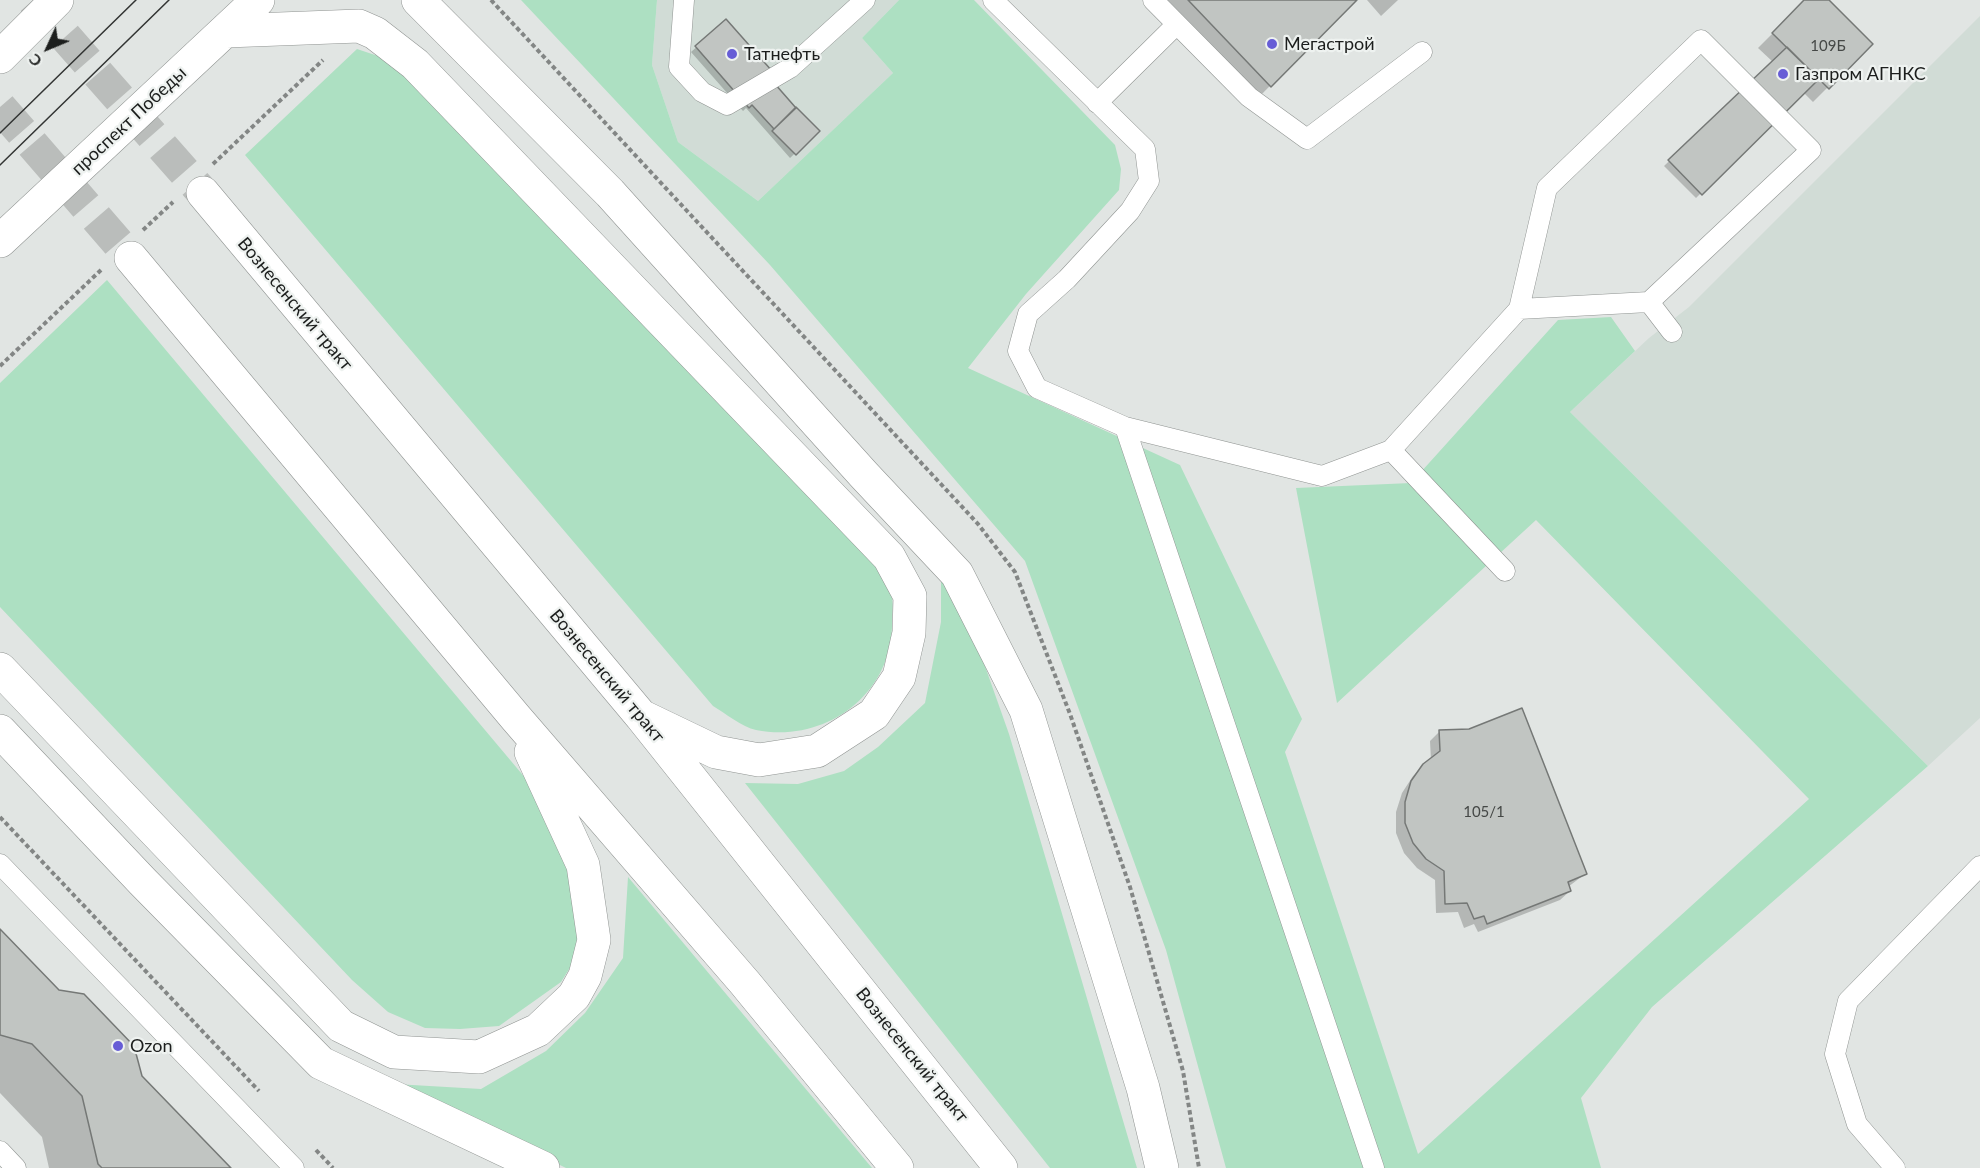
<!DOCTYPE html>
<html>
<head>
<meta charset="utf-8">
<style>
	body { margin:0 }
	#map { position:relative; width:1980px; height:1168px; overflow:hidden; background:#e1e5e3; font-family:Lato,sans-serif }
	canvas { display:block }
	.north { position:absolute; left:18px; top:18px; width:60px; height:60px; -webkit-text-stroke:4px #eef2f0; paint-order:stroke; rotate:226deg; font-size:16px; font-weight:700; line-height:24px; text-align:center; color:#1c1e1d }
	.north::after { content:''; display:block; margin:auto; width:21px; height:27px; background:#1c1e1d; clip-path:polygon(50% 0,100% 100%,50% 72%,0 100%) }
</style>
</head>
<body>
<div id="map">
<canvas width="1980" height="1168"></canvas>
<div class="north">С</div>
</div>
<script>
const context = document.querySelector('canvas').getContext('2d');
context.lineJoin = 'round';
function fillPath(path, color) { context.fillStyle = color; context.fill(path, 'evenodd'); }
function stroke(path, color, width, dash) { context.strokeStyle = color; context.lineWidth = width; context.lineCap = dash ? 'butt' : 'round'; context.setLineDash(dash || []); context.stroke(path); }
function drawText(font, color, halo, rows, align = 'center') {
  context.font = font + ' Lato,sans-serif'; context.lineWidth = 4.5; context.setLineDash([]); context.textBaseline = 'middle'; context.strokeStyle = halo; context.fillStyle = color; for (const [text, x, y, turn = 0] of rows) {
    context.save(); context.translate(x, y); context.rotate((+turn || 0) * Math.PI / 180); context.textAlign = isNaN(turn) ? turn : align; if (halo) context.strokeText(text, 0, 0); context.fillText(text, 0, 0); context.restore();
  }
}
const built = new Path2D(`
	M 657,0 L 899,0 L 862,38 L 893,73 L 758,201 L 678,142 L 652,65 Z
	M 1980,16 L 1980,718 L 1928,766 L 1570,412 L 1649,338 L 1689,307 Z`);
const green = new Path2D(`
	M 521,0 L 657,0 L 652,65 L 678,142 L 758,201 L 893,73 L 862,38 L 899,0 L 974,0 L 1115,145 L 1121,169 L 1119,190 L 1026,294 L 968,368 L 1180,465 L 1302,719 L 1285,752 L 1418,1154 L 1809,799 L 1536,520 L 1337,703 L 1296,488 L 1411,483 L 1558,320 L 1611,317 L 1635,351 L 1570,412 L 1928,766 L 1652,1007 L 1581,1098 L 1601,1168 L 1226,1168 L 1166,950 L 1025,561 L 770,265 Z
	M 357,49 L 399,63 L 873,562 C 879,572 887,583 891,594 C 894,602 892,613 892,621 C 894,693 826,744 756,730 C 742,727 725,713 713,706 L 245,155 Z
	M 107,280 L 595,861 L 588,939 L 561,982 L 499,1026 L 460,1029 L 425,1028 L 388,1012 L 352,980 L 0,607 L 0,383 Z
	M 941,578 L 974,635 L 1009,734 L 1137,1168 L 1050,1168 L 745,783 L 798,784 L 844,771 L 878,747 L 925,703 L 941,622 Z
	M 628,877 L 872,1168 L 566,1168 L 395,1084 L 481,1089 L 546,1051 L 585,1013 L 623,958 Z`);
const shadow = new Path2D(`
	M 1159,0 L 1355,0 L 1255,101 Z
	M 1367,0 L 1398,0 L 1381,16 Z
	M 1806,0 L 1826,0 L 1871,44 L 1813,102 L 1803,92 L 1696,198 L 1664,166 L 1773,62 L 1758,48 Z
	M 726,21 L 773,84 L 818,131 L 790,158 L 746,108 L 743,111 L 691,52 Z
	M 1440,731 L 1585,874 L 1568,887 L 1570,891 L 1560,900 L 1478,932 L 1474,924 L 1464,928 L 1458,912 L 1436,913 L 1435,880 L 1417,868 L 1404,853 L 1396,833 L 1396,812 L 1402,793 L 1413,776 L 1431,760 L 1430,741 Z
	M 0,931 L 141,1077 L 229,1168 L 49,1168 L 42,1137 L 0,1093 Z`);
const building = new Path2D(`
	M 1188,0 L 1357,0 L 1271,87 Z
	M 1804,0 L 1829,0 L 1873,44 L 1829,89 L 1772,33 Z
	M 726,19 L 780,80 L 775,84 L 796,108 L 774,129 L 752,105 L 749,108 L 695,46 Z
	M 1787,47 L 1819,79 L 1702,195 L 1668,160 Z
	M 796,107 L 820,131 L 796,155 L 772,131 Z
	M 1522,708 L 1587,874 L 1568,882 L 1571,891 L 1487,924 L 1484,916 L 1474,919 L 1467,903 L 1445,904 L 1444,871 L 1426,859 L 1413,843 L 1405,823 L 1405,802 L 1411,781 L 1423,764 L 1440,751 L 1439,730 L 1469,729 Z
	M 0,929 L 59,990 L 84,994 L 134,1046 L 142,1076 L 231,1168 L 102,1168 L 98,1164 L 82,1096 L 32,1044 L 0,1035 Z`);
const primaryTunnel = new Path2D(`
	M 33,0 L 203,193
	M 0,107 L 131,258`);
const path = new Path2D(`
	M 491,0 L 978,524 L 1015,572 L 1070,714 L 1130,887 L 1183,1071 L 1199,1168
	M 213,164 L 323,60
	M 143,230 L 173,202
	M 0,366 L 101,270
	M 0,817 L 259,1091
	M 316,1150 L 333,1168`);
const lane = new Path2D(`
	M 684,0 L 679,67 L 702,92 L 727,105 L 790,68 L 865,0
	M 993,0 L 1145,149 L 1149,181 L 1130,211 L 1067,279 L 1028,314 L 1018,351 L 1037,388 L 1125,427 L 1322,476 L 1391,450 L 1519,309 L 1649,302 L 1672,332
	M 1153,0 L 1249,97 L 1307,139 L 1422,52
	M 1097,103 L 1176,25
	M 1519,309 L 1547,188 L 1701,40 L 1811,150 L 1649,302
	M 1125,427 L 1374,1168
	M 1391,450 L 1505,571
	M 0,864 L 294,1168
	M 0,1151 L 16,1168
	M 1895,1168 L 1857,1124 L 1835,1054 L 1848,1001 L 1980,866`);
const primary = new Path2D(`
	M 418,0 L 610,193 L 864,475 L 957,574 L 1026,710 L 1143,1088 L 1162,1168
	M 226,31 L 359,26 L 375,33 L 415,64 L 889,557 L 910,596 L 909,633 L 899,677 L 874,714 L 817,751 L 759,760 L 716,752 L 641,716
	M 0,57 L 57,0
	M 203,193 L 641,716 L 1001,1168
	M 0,241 L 258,0
	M 131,258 L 516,718 L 745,983 L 897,1168
	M 0,669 L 341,1026 L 394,1052 L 479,1057 L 538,1030 L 574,996 L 585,976 L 594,940 L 583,865 L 531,752
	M 0,731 L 143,882 L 321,1063 L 543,1168`);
const tram = new Path2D(`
	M 0,133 L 136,0
	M 0,165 L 169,0`);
const markers = [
	[1272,44,6,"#675dd6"],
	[732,54,6,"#675dd6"],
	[1783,74,6,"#675dd6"],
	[118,1046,6,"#675dd6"]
];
const numberNames = [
	["109Б",1828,46],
	["105/1",1484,812]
];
const poiNames = [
	["Мегастрой",1284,44],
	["Татнефть",744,54],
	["Газпром АГНКС",1795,74],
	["Ozon",130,1046]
];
const streetNames = [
	["проспект Победы",129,121,-43],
	["Вознесенский тракт",295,304,50],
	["Вознесенский тракт",607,676,50],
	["Вознесенский тракт",912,1055,51]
];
fillPath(built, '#d1dcd6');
fillPath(green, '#ade0c2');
fillPath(shadow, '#0003');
fillPath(building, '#c1c5c2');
stroke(building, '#757876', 1.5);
stroke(primaryTunnel, '#babdbb', 33, [33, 16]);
stroke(lane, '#909492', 21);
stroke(primary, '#909492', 34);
stroke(path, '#838685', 4, [4.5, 3]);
stroke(lane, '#fff', 20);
stroke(primary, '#fff', 33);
stroke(tram, '#323433', 1.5);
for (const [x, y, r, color] of markers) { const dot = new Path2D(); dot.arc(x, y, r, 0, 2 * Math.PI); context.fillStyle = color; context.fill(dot); stroke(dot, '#eef2f0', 2); }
drawText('15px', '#454846', null, numberNames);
drawText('18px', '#1c1e1d', '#eef2f0', poiNames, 'left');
drawText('18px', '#1c1e1d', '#eef2f0', streetNames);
</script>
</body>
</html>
